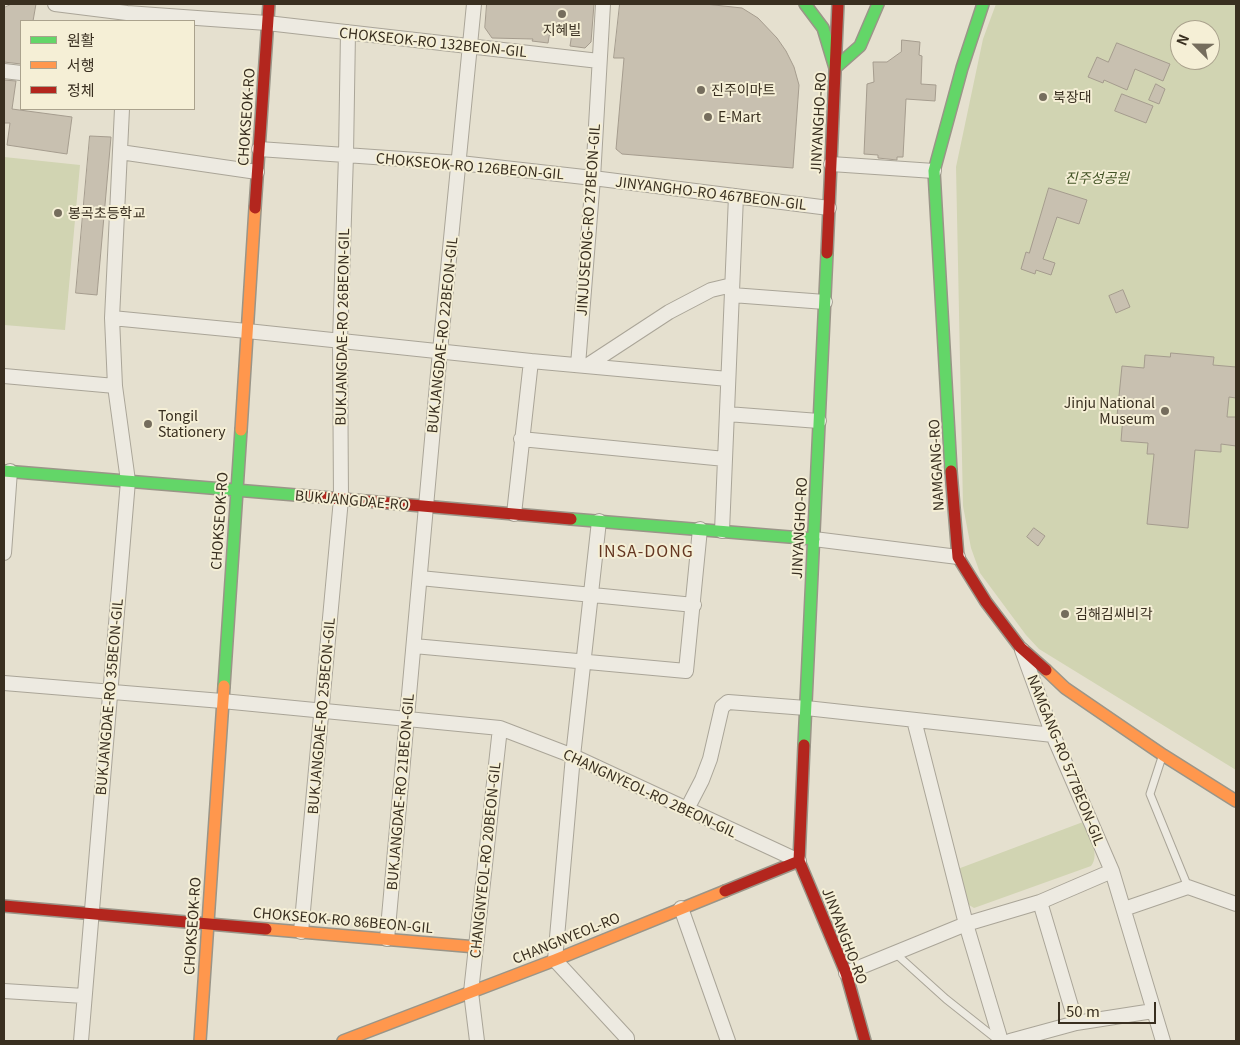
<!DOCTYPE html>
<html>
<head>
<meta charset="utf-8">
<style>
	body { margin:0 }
	#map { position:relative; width:1240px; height:1045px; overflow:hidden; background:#e5e0cf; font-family:Georgia,"Noto Sans KR",serif }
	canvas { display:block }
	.frame { position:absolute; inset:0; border:5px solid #392f20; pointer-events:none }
	.legend { position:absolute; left:20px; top:20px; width:175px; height:90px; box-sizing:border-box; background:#f5efd6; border:1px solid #aaa28d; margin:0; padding:6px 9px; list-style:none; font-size:15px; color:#392f20 }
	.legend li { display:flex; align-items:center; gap:10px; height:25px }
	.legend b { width:25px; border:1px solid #aaa28d }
	.north { position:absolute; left:1170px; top:20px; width:50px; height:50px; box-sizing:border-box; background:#f5efd6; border:1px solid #aaa28d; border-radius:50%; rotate:293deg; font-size:14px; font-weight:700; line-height:20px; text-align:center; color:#392f20 }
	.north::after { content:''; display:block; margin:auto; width:18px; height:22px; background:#756d5d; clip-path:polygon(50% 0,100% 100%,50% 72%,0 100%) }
	.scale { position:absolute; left:1058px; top:1002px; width:98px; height:22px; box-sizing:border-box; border:2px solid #392f20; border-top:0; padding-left:6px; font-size:15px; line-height:18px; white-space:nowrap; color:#392f20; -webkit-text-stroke:4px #f5efd6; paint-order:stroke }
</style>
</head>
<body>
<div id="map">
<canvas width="1240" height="1045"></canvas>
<div class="frame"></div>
<ul class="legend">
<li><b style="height:6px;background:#63d668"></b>원활</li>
<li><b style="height:6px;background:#ff974d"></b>서행</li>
<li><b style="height:6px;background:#b3261e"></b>정체</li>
</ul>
<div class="north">N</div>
<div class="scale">50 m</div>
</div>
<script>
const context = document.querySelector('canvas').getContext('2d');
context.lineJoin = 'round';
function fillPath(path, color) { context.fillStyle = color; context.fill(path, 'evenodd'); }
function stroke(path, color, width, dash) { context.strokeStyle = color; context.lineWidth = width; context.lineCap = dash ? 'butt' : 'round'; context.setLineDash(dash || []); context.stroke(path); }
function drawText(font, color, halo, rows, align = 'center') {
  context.font = font + ' Georgia,"Noto Sans KR",serif'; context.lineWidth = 4; context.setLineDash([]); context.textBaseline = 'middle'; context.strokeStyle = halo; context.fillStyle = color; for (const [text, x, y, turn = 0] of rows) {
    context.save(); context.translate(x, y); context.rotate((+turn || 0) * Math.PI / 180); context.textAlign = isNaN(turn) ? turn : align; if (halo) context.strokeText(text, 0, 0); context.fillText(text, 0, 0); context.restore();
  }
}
const green = new Path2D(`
	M 996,4 L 1236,4 L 1236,770 L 1039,649 L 1026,635 L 980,573 L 971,548 L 963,506 L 956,167 L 983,39 ZM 1180,30 L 1210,30 L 1210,60 L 1180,60 Z
	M 4,157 L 80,165 L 65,330 L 4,325 Z
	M 1083,822 C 1088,835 1101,854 1091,866 L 974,908 L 964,902 L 955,870 Z`);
const building = new Path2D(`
	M 12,4 L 36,4 L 33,21 L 21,21 L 21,64 L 4,62 L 4,8 Z
	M 487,4 L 594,4 L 591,42 L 585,48 L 570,46 L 573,27 L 551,25 L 548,43 L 532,41 L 533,39 L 492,38 L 485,28 Z
	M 620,4 L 705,4 L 742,8 L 758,18 L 777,38 L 786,51 L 794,67 L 799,85 L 793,168 L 622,154 L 616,149 L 624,58 L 614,58 Z
	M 902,40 L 920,42 L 919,55 L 922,56 L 921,84 L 936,85 L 935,101 L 906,99 L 903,157 L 897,157 L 897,160 L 878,158 L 878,155 L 864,154 L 867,84 L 874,82 L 873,62 L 887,62 L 901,52 Z
	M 1117,43 L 1170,64 L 1163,81 L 1135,69 L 1127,90 L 1104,80 L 1103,83 L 1088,77 L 1097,57 L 1108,62 Z
	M 4,80 L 16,81 L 12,109 L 72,117 L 67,154 L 7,145 L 10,123 L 4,123 Z
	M 1156,84 L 1165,89 L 1159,104 L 1149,100 Z
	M 1122,94 L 1153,106 L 1146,123 L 1115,111 Z
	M 90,136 L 111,137 L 97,295 L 76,293 Z
	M 1049,188 L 1087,200 L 1079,224 L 1057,217 L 1043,259 L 1055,263 L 1051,275 L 1036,270 L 1035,274 L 1021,269 L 1026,252 L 1029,253 Z
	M 1123,290 L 1130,307 L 1116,313 L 1109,296 Z
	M 1171,353 L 1214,357 L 1213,365 L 1236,367 L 1236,398 L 1229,397 L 1227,417 L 1236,417 L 1236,446 L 1221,444 L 1221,452 L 1195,450 L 1188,528 L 1147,524 L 1154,454 L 1147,454 L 1148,443 L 1121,441 L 1123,416 L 1117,416 L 1122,366 L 1144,368 L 1145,355 L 1170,357 Z
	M 1034,528 L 1045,536 L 1038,546 L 1027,537 Z`);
const lane = new Path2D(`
	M 1162,757 L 1150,794 L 1188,887
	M 895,953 L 946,999 L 999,1041`);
const street = new Path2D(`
	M 55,4 L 127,13 L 267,23 L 599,61
	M 4,71 L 21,73
	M 259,149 L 460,163 L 593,178 L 829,208
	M 120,152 L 257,172
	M 831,164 L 934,171
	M 732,295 L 825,302
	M 112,318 L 247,331 L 531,361 L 728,379
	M 578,365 L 593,178 L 603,4
	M 588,365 L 669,312 L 711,290 L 732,285
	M 4,376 L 115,386
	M 727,414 L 819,421
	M 521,439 L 725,459
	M 514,514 L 531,361
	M 599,521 L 573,756 L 555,960 L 627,1038 L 627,1041
	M 722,531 L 736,196
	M 814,539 L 958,557
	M 4,553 L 10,471
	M 420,578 L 694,605
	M 414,646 L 686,671 L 700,529
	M 1022,650 L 1053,735 L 1112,871 L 1163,1041
	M 4,683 L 222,701 L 500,728 L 573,756 L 799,861
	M 914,720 L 966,924 L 1001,1041
	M 687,809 L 702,780 L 710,759 L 722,707 L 728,702 L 806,708 L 1053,735
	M 1040,902 L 1076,1023
	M 681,908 L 728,1041
	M 1124,909 L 1188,887 L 1236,904
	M 301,932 L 341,499 L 340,341 L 346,155 L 348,32
	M 387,939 L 440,351 L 474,4
	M 846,973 L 966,924 L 1040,902 L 1112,871
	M 4,991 L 84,996
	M 81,1041 L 128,481 L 115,386 L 112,318 L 122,109
	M 477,1041 L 471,992 L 500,728
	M 1010,1041 L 1076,1023 L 1153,1011`);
const fast = new Path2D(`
	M 805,4 L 823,28 L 835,68 L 860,46 L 878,4
	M 4,471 L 308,496
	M 951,471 L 934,171 L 962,68 L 983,4
	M 571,519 L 814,539
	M 224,686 L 241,430
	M 804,745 L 827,253`);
const slow = new Path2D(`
	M 241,430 L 255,208
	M 1046,670 L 1065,688 L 1163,755 L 1236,801
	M 266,929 L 476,947
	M 200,1041 L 224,686
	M 343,1041 L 555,960 L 725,891`);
const jam = new Path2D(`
	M 255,208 L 269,4
	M 827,253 L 838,4
	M 951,471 L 958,557 L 986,602 L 1020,647 L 1046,670
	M 308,496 L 571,519
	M 804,745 L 799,861 L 846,973 L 865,1041
	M 725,891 L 799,861
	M 4,906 L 266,929`);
const markers = [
	[562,14,5,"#756d5d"],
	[701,90,5,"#756d5d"],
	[1043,97,5,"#756d5d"],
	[708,117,5,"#756d5d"],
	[58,213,5,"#756d5d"],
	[1165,411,5,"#756d5d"],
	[148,424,5,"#756d5d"],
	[1065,614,5,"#756d5d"]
];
const poiNames = [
	["지혜빌",562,30,"center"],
	["진주이마트",711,90],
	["북장대",1053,97],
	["E-Mart",718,117],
	["봉곡초등학교",68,213],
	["Jinju National",1155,403,"right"],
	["Museum",1155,419,"right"],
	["Tongil",158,416],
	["Stationery",158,432],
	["김해김씨비각",1075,614]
];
const streetNames = [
	["CHOKSEOK-RO 132BEON-GIL",433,42,6],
	["CHOKSEOK-RO",246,117,-86],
	["JINYANGHO-RO",818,123,-87],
	["CHOKSEOK-RO 126BEON-GIL",470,166,5],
	["JINYANGHO-RO 467BEON-GIL",711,193,7],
	["JINJUSEONG-RO 27BEON-GIL",588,220,-86],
	["BUKJANGDAE-RO 26BEON-GIL",342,327,-89],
	["BUKJANGDAE-RO 22BEON-GIL",442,335,-84],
	["NAMGANG-RO",936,465,-93],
	["BUKJANGDAE-RO",352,500,5],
	["CHOKSEOK-RO",219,521,-86],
	["JINYANGHO-RO",799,528,-87],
	["BUKJANGDAE-RO 35BEON-GIL",109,697,-85],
	["BUKJANGDAE-RO 25BEON-GIL",321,716,-85],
	["NAMGANG-RO 577BEON-GIL",1066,760,68],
	["BUKJANGDAE-RO 21BEON-GIL",400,792,-85],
	["CHANGNYEOL-RO 2BEON-GIL",650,793,25],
	["CHANGNYEOL-RO 20BEON-GIL",485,860,-84],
	["CHOKSEOK-RO 86BEON-GIL",343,920,5],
	["CHOKSEOK-RO",192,926,-86],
	["JINYANGHO-RO",845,936,69],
	["CHANGNYEOL-RO",566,938,-22]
];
const parkNames = [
	["진주성공원",1097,178]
];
const quarterNames = [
	["INSA-DONG",646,551]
];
fillPath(green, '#d1d4b2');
fillPath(building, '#c8c0b0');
stroke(building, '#a59c8e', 1);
stroke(lane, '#aaa598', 9);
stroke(street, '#aaa598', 16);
stroke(fast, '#9a9588', 14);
stroke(slow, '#9a9588', 14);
stroke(jam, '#9a9588', 14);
stroke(lane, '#edeae1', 7);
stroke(street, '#edeae1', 14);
stroke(fast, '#63d668', 11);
stroke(slow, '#ff974d', 11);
stroke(jam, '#b3261e', 11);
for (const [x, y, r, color] of markers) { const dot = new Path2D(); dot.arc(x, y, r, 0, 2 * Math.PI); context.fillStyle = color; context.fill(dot); stroke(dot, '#f5efd6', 2); }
drawText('14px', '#392f20', '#f5efd6', poiNames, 'left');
drawText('14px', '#392f20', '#f5efd6', streetNames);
drawText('italic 14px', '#445527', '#f5efd6', parkNames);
context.letterSpacing = '1px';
drawText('16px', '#653721', '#f5efd6', quarterNames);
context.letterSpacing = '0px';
</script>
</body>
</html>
